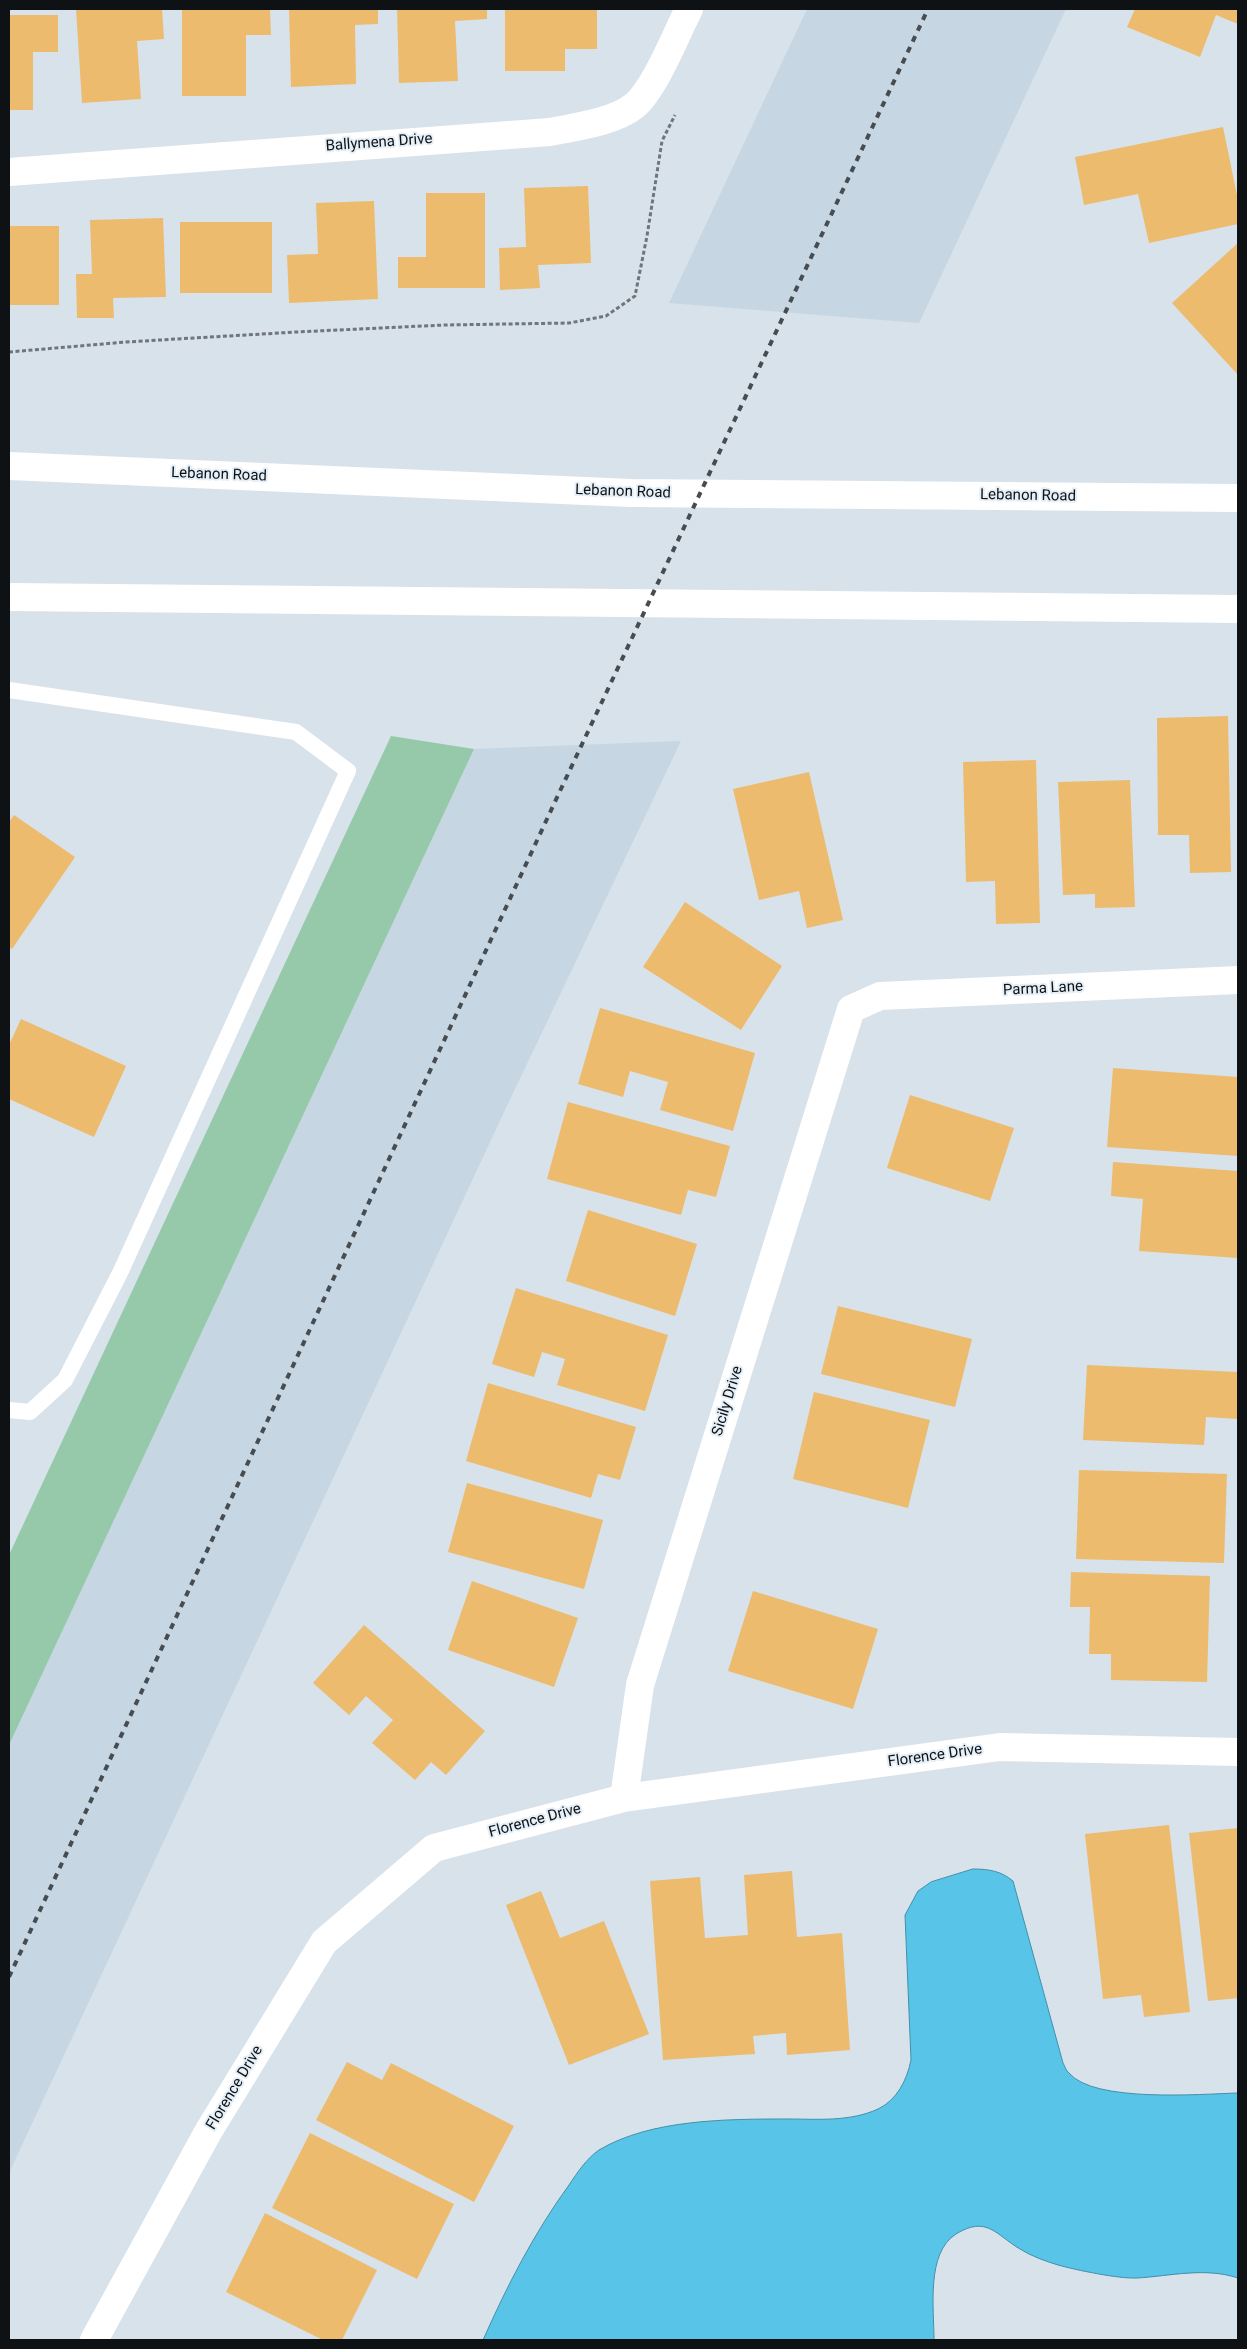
<!DOCTYPE html>
<html>
<head>
<meta charset="utf-8">
<style>
	body { margin:0 }
	#map { position:relative; width:1247px; height:2349px; overflow:hidden; background:#d8e2ea; font-family:Roboto,sans-serif }
	canvas { display:block }
	.frame { position:absolute; inset:0; border:10px solid #0f1215; pointer-events:none }
</style>
</head>
<body>
<div id="map">
<canvas width="1247" height="2349"></canvas>
<div class="frame"></div>
</div>
<script>
const context = document.querySelector('canvas').getContext('2d');
context.lineJoin = 'round';
function fillPath(path, color) { context.fillStyle = color; context.fill(path, 'evenodd'); }
function stroke(path, color, width, dash) { context.strokeStyle = color; context.lineWidth = width; context.lineCap = dash ? 'butt' : 'round'; context.setLineDash(dash || []); context.stroke(path); }
function drawText(font, color, halo, rows, align = 'center') {
  context.font = font + ' Roboto,sans-serif'; context.lineWidth = 4; context.setLineDash([]); context.textBaseline = 'middle'; context.strokeStyle = halo; context.fillStyle = color; for (const [text, x, y, turn = 0] of rows) {
    context.save(); context.translate(x, y); context.rotate((+turn || 0) * Math.PI / 180); context.textAlign = isNaN(turn) ? turn : align; if (halo) context.strokeText(text, 0, 0); context.fillText(text, 0, 0); context.restore();
  }
}
const built = new Path2D(`
	M 807,9 L 1066,9 L 919,323 L 669,303 Z
	M 681,741 L 505,1110 L 9,2173 L 9,1745 L 474,749 Z`);
const green = new Path2D(`
	M 391,736 L 474,749 L 9,1745 L 9,1555 Z`);
const water = new Path2D(`
	M 973,1869 C 989,1869 1001,1871 1013,1881 L 1063,2063 C 1065,2066 1066,2071 1069,2073 C 1094,2103 1201,2094 1238,2093 L 1238,2278 C 1205,2267 1171,2276 1137,2278 C 1119,2279 1076,2270 1058,2265 C 1045,2261 1031,2256 1020,2249 C 996,2235 987,2215 956,2234 C 926,2253 934,2308 934,2340 L 483,2340 C 507,2286 534,2233 569,2185 C 577,2173 587,2158 599,2150 C 651,2119 728,2119 788,2119 C 817,2119 850,2122 878,2109 C 897,2100 907,2080 911,2060 L 905,1915 L 918,1891 L 931,1882 Z`);
const building = new Path2D(`
	M 76,9 L 162,9 L 164,39 L 137,41 L 141,99 L 82,103 Z
	M 182,9 L 270,9 L 271,35 L 246,35 L 246,96 L 182,96 Z
	M 289,9 L 378,9 L 378,24 L 355,25 L 356,84 L 291,87 Z
	M 397,9 L 487,9 L 487,19 L 455,21 L 458,81 L 399,83 Z
	M 505,9 L 597,9 L 597,49 L 565,49 L 565,71 L 505,71 Z
	M 1135,9 L 1238,9 L 1238,24 L 1216,15 L 1200,57 L 1127,27 Z
	M 9,15 L 58,15 L 58,52 L 33,52 L 33,110 L 9,110 Z
	M 1223,127 L 1238,200 L 1238,224 L 1149,243 L 1138,194 L 1084,205 L 1075,157 Z
	M 588,186 L 591,263 L 538,265 L 540,288 L 500,290 L 499,248 L 526,247 L 524,188 Z
	M 426,193 L 485,193 L 485,288 L 398,288 L 398,257 L 426,257 Z
	M 374,201 L 378,299 L 289,303 L 287,255 L 318,254 L 316,203 Z
	M 163,218 L 166,297 L 113,298 L 114,318 L 77,318 L 76,274 L 92,274 L 90,220 Z
	M 180,222 L 272,222 L 272,293 L 180,293 Z
	M 9,226 L 59,226 L 59,305 L 9,305 Z
	M 1238,243 L 1238,375 L 1172,303 Z
	M 1228,716 L 1231,872 L 1190,873 L 1189,835 L 1158,835 L 1157,718 Z
	M 1036,760 L 1040,923 L 996,924 L 995,881 L 966,882 L 963,762 Z
	M 809,772 L 843,920 L 807,928 L 799,891 L 759,900 L 733,789 Z
	M 1130,780 L 1135,907 L 1095,908 L 1095,894 L 1063,895 L 1058,782 Z
	M 14,815 L 75,857 L 12,949 L 9,947 L 9,822 Z
	M 685,902 L 782,966 L 741,1030 L 643,967 Z
	M 600,1008 L 755,1053 L 733,1131 L 660,1110 L 668,1082 L 630,1071 L 623,1097 L 578,1084 Z
	M 21,1019 L 126,1066 L 94,1137 L 9,1099 L 9,1045 Z
	M 1113,1068 L 1238,1077 L 1238,1156 L 1107,1147 Z
	M 910,1095 L 1014,1128 L 990,1201 L 887,1168 Z
	M 568,1102 L 730,1146 L 716,1197 L 688,1190 L 681,1215 L 547,1179 Z
	M 1113,1162 L 1238,1171 L 1238,1258 L 1139,1251 L 1143,1199 L 1111,1196 Z
	M 588,1210 L 697,1244 L 675,1316 L 566,1281 Z
	M 516,1288 L 668,1335 L 645,1411 L 557,1385 L 565,1359 L 542,1352 L 534,1377 L 492,1364 Z
	M 838,1306 L 972,1339 L 955,1407 L 821,1374 Z
	M 1087,1365 L 1238,1372 L 1238,1419 L 1206,1417 L 1204,1445 L 1083,1440 Z
	M 488,1383 L 636,1427 L 620,1480 L 598,1474 L 591,1498 L 466,1461 Z
	M 814,1392 L 930,1420 L 908,1508 L 793,1479 Z
	M 1079,1470 L 1227,1474 L 1224,1563 L 1076,1559 Z
	M 467,1483 L 603,1520 L 584,1589 L 448,1552 Z
	M 1071,1572 L 1210,1576 L 1207,1682 L 1111,1680 L 1111,1654 L 1089,1654 L 1090,1607 L 1070,1607 Z
	M 472,1581 L 578,1618 L 554,1687 L 448,1650 Z
	M 753,1591 L 878,1629 L 853,1709 L 728,1671 Z
	M 364,1625 L 485,1731 L 446,1775 L 431,1762 L 415,1780 L 372,1743 L 393,1720 L 366,1696 L 349,1715 L 313,1683 Z
	M 1169,1825 L 1190,2012 L 1144,2017 L 1141,1995 L 1103,1999 L 1085,1834 Z
	M 1238,1828 L 1238,1998 L 1208,2001 L 1189,1833 Z
	M 792,1871 L 797,1937 L 842,1933 L 850,2050 L 787,2055 L 786,2033 L 753,2036 L 755,2054 L 663,2060 L 650,1881 L 700,1877 L 705,1938 L 748,1935 L 744,1875 Z
	M 541,1891 L 560,1938 L 604,1921 L 649,2034 L 569,2065 L 506,1905 Z
	M 347,2062 L 382,2080 L 391,2063 L 514,2126 L 474,2202 L 316,2120 Z
	M 310,2133 L 454,2204 L 417,2279 L 272,2208 Z
	M 265,2213 L 377,2270 L 342,2340 L 323,2340 L 226,2292 Z`);
const path = new Path2D(`
	M 9,352 L 126,342 L 296,332 L 444,325 L 569,323 L 606,316 L 635,296 L 647,236 L 662,141 L 675,115`);
const service = new Path2D(`
	M 9,690 L 296,732 L 348,771 L 120,1273 L 65,1380 L 30,1412 L 9,1410`);
const minor = new Path2D(`
	M 9,172 L 550,132 C 575,127 614,122 634,106 C 655,89 676,34 689,9
	M 624,1798 L 640,1685 L 851,1009 L 880,996 L 1238,980
	M 94,2340 L 208,2132 L 324,1942 L 434,1848 L 624,1798 L 1000,1747 L 1238,1752`);
const secondary = new Path2D(`
	M 9,466 L 631,493 L 1238,498
	M 9,597 L 1238,609`);
const rail = new Path2D(`
	M 9,1977 L 560,791 L 928,9`);
const streetNames = [
	["Ballymena Drive",379,143,-4],
	["Lebanon Road",219,475,2],
	["Lebanon Road",623,492,2],
	["Lebanon Road",1028,496,1],
	["Parma Lane",1043,989,-3],
	["Sicily Drive",728,1401,-73],
	["Florence Drive",935,1756,-8],
	["Florence Drive",535,1821,-15],
	["Florence Drive",235,2088,-59]
];
fillPath(built, '#c6d6e3');
fillPath(green, '#95c9aa');
fillPath(water, '#58c4e8');
stroke(water, '#428fa9', 1);
fillPath(building, '#ecbb6e');
stroke(path, '#6f757a', 3, [4, 2.5]);
stroke(service, '#fff', 16);
stroke(minor, '#fff', 28);
stroke(secondary, '#fff', 28);
stroke(rail, '#474c50', 4, [6, 6]);
drawText('15px', '#0f1215', '#e5eff7', streetNames);
</script>
</body>
</html>
